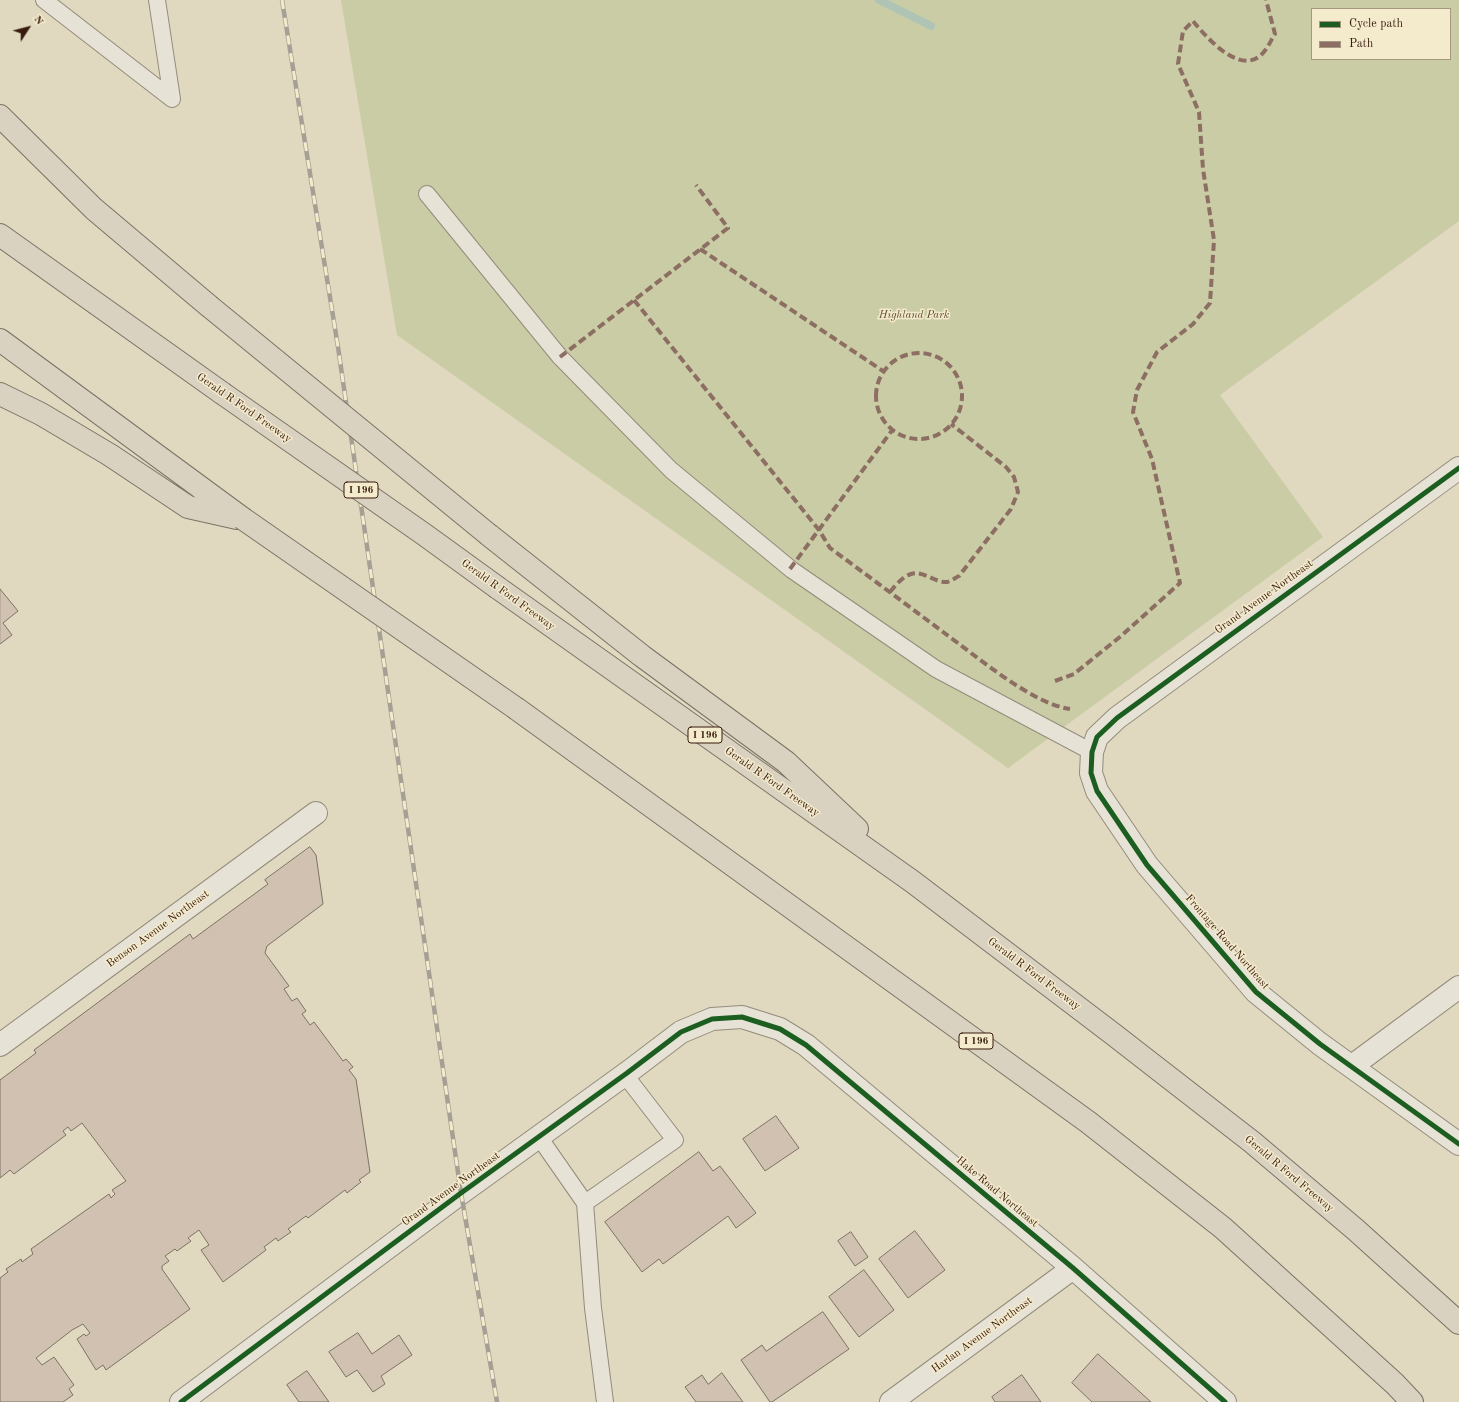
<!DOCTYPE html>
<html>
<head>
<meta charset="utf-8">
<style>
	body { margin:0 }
	#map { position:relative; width:1459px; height:1402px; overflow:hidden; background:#e0d8bf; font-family:"Old Standard TT",serif }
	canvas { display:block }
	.legend { position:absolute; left:1311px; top:8px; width:140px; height:52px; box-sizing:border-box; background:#f4eacc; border:1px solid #a89780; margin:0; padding:5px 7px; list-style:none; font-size:12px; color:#361b0e }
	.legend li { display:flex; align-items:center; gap:8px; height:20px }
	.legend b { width:20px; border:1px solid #a89780 }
	.north { position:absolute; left:8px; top:8px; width:40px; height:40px; -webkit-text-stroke:3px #f4eacc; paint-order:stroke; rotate:54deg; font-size:11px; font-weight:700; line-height:16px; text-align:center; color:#361b0e }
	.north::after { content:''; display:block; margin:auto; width:14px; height:18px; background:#361b0e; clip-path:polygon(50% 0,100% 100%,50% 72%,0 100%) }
</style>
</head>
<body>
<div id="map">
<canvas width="1459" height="1402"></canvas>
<ul class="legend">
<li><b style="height:5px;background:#1b5e20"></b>Cycle path</li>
<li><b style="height:5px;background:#8d6e63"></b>Path</li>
</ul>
<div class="north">N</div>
</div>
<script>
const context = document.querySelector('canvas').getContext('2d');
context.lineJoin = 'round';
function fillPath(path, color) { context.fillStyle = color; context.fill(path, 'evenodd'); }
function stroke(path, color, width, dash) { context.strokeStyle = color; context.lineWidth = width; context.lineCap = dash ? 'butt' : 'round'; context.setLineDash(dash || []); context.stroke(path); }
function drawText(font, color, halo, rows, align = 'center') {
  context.font = font + ' "Old Standard TT",serif'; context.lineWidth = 3; context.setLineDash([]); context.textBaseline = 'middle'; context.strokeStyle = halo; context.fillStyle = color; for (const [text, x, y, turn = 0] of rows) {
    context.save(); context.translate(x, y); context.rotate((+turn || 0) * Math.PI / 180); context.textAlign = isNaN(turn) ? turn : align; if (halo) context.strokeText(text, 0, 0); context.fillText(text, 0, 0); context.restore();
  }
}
const green = new Path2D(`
	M 341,0 L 1459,0 L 1459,221 L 1220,395 L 1323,537 L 1008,768 L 397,335 ZM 1312,9 L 1450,9 L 1450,59 L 1312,59 Z`);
const stream = new Path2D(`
	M 879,0 L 931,26`);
const building = new Path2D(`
	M 0,589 L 18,611 L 3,623 L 12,635 L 0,644 Z
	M 310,847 L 316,855 L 323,904 L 267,946 L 265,953 L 289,986 L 284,989 L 292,1001 L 297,998 L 306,1011 L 302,1014 L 310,1025 L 314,1022 L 343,1061 L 346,1059 L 353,1067 L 349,1070 L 356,1079 L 370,1172 L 359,1180 L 361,1182 L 347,1193 L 345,1190 L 308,1218 L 306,1216 L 288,1229 L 291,1232 L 278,1241 L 276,1238 L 264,1247 L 266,1250 L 223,1282 L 201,1250 L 209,1245 L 199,1230 L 188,1238 L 191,1241 L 177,1251 L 175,1249 L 165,1256 L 169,1261 L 162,1266 L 162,1269 L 190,1309 L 106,1370 L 103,1365 L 96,1370 L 77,1339 L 84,1334 L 86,1336 L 90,1333 L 83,1324 L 72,1330 L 36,1358 L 42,1365 L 54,1357 L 74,1385 L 69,1389 L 73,1395 L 63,1402 L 0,1402 L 0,1278 L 8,1272 L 6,1269 L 21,1259 L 22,1262 L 33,1254 L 31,1249 L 109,1194 L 111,1198 L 115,1194 L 112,1190 L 126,1181 L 82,1123 L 71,1131 L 68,1127 L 63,1131 L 66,1135 L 14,1174 L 10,1170 L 0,1178 L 0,1080 L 36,1053 L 34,1050 L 190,934 L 193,939 L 268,884 L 265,880 Z
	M 776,1116 L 799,1148 L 765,1171 L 743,1139 Z
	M 699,1152 L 713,1171 L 720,1166 L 756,1213 L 736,1228 L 728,1216 L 663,1264 L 659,1259 L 642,1272 L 605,1222 Z
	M 915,1231 L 945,1270 L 908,1298 L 879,1259 Z
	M 851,1232 L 868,1257 L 855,1266 L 838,1241 Z
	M 864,1270 L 894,1310 L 859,1337 L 829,1297 Z
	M 823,1312 L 849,1349 L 772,1402 L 770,1402 L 741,1360 L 762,1345 L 766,1351 Z
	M 358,1333 L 372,1354 L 399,1335 L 412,1355 L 381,1376 L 385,1384 L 373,1392 L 357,1370 L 346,1377 L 329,1352 Z
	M 1098,1354 L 1151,1402 L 1092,1402 L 1072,1383 Z
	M 307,1371 L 329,1402 L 299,1402 L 287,1385 Z
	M 722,1373 L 743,1402 L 696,1402 L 685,1387 L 702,1375 L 708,1384 Z
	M 1022,1375 L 1041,1402 L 995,1402 L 992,1397 Z`);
const lane = new Path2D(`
	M 44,0 L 172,99 L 157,0
	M 427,194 L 560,357 L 671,470 L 792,570 L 936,669 L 1092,752
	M 539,1137 L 585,1203 L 675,1140 L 625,1075
	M 585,1203 L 593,1308 L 605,1402`);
const street = new Path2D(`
	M 1459,468 L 1117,718 L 1097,737 L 1092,752 L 1091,773 L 1097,791 L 1147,865 L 1256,992 L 1320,1044 L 1459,1144
	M 0,1045 L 316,813
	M 1352,1066 L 1459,987
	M 181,1402 L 461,1193 L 627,1073 L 681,1032 L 712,1019 L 742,1017 L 780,1029 L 806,1045 L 1073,1268 L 1225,1402
	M 891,1402 L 1073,1268`);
const highway = new Path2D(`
	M 0,116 L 94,209 L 209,306
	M 0,235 L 222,393
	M 0,340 L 242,518
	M 0,394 L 41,414 L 110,455 L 188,507 L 237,518
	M 489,535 L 642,656 L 786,762 L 857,829
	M 498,588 L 913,882 L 1113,1034 L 1252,1142 L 1356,1230 L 1459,1323
	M 517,709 L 1088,1122 L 1223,1228 L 1395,1384 L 1412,1402`);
const rail = new Path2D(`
	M 282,0 L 338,347 L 461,1193 L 497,1402`);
const highwayBridge = new Path2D(`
	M 209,306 L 489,535
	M 222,393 L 425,535 L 498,588
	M 242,518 L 517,709`);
const quiet = new Path2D(`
	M 700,249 L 883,371
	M 634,300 L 819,530 L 830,548 C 868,576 906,604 943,632 C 975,655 1032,704 1070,709
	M876 396a43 43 0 1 1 86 0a43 43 0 1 1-86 0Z
	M 560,357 L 728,228 L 696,185
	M 790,569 L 893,429
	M 890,592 C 896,585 902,577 911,574 C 923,570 935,583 947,582 C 951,581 955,578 959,576 L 1011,509 L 1018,492 L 1014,477 L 1006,467 L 951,424
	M 1055,681 L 1074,674 L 1121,636 L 1180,583 L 1152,459 L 1133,412 L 1137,390 L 1157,352 L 1193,324 L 1210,303 L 1214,240 L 1203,169 L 1199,112 L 1178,64 L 1183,31 L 1193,21 C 1206,37 1239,75 1261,55 C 1267,50 1271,40 1275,34 L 1266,0`);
const cycleway = new Path2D(`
	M 1459,468 L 1117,718 L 1097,737 L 1092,752 L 1091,773 L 1097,791 L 1147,865 L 1256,992 L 1320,1044 L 1459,1144
	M 181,1402 L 461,1193 L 627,1073 L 681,1032 L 712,1019 L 742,1017 L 780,1029 L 806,1045 L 1073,1268 L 1225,1402`);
const shields = [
	[361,490,34],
	[705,735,34],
	[976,1041,34]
];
const shieldNames = [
	["I 196",361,490],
	["I 196",705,735],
	["I 196",976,1041]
];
const parkNames = [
	["Highland Park",914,315]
];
const streetNames = [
	["Gerald R Ford Freeway",244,408,35],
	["Gerald R Ford Freeway",508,595,36],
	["Grand Avenue Northeast",1264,597,-36],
	["Gerald R Ford Freeway",772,782,35],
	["Benson Avenue Northeast",158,929,-36],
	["Frontage Road Northeast",1227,942,49],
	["Gerald R Ford Freeway",1034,974,37],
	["Gerald R Ford Freeway",1289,1174,40],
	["Grand Avenue Northeast",451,1189,-36],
	["Hake Road Northeast",997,1192,40],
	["Harlan Avenue Northeast",982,1335,-36]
];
fillPath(green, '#c9cca4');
stroke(stream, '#afc4b4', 8);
fillPath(building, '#d0c1b0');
stroke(building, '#7b7365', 1);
stroke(lane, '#948c7c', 18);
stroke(street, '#948c7c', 24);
stroke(highway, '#7b7365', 24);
stroke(lane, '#e6e2d5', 16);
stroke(street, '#e6e2d5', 22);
stroke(highway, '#dad2c0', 22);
stroke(rail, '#a59f94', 4.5);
stroke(rail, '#f4eacc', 3, [9]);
stroke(highwayBridge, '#7b7365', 24, []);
stroke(highwayBridge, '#dad2c0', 22);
stroke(quiet, '#8d6e63', 4, [8, 4]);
stroke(cycleway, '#1b5e20', 5);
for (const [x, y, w] of shields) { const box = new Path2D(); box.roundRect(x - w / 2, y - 8, w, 16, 3); context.fillStyle = '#f4eacc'; context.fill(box); stroke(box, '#361b0e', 1); }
drawText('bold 10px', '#361b0e', null, shieldNames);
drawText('italic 11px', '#5c4d34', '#f4eacc', parkNames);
drawText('11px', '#361b0e', '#f4eacc', streetNames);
</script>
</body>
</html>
